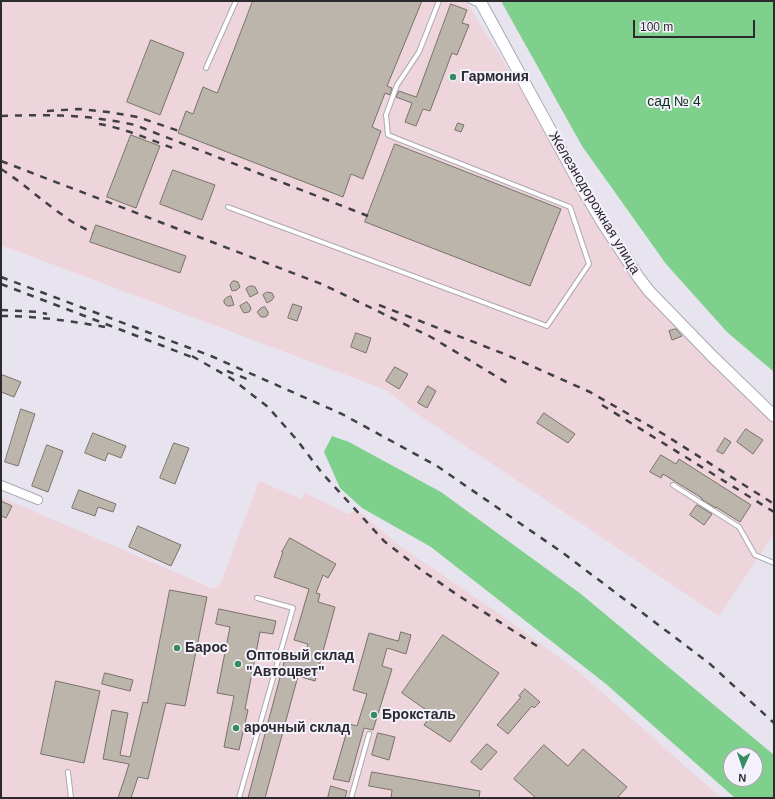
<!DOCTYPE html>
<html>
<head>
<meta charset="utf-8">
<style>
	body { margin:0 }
	#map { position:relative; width:775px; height:799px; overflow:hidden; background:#e8e4ef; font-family:Arial,sans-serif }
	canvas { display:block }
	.frame { position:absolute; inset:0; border:2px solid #2b2a2e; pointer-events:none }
	.north { position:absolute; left:723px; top:747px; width:40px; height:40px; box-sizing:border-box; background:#f5f1fc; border:1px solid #a4a1aa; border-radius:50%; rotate:183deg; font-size:11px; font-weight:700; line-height:16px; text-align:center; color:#2b2a2e }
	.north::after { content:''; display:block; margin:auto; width:14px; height:18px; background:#348d62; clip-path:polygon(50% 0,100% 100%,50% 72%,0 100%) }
	.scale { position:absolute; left:633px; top:20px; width:122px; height:18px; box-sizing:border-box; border:2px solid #2b2a2e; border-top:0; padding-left:5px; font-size:12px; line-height:14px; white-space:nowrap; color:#2b2a2e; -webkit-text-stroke:3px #f5f1fc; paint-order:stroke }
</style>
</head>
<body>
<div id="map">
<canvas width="775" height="799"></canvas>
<div class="frame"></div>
<div class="north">N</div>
<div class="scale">100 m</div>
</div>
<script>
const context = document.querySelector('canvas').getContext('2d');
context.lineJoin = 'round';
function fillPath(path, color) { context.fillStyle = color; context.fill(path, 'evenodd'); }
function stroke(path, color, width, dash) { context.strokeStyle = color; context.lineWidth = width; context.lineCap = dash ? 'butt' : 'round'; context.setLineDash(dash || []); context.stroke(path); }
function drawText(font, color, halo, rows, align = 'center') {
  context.font = font + ' Arial,sans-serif'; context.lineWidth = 4; context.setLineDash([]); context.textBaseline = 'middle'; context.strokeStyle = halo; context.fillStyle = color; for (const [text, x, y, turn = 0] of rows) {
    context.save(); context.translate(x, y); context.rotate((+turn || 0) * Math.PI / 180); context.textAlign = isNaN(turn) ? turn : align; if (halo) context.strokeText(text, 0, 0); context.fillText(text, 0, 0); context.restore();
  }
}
const industrial = new Path2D(`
	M 1,1 L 466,1 L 583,190 L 660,303 L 774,415 L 774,534 L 719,616 L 419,415 L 386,390 L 1,245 Z
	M 259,481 L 302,499 L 305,493 L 348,514 L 357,510 L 401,547 L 494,610 L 578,671 L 721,798 L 1,798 L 1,497 L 214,589 L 221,582 Z`);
const green = new Path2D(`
	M 501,1 L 774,1 L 774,372 L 727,332 L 666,264 L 582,146 Z
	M 332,436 L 349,442 L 441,492 L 581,594 L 774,755 L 774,798 L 735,798 L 606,684 L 431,547 L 362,508 L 340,488 L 324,452 ZM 731,755 L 755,755 L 755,779 L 731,779 Z`);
const building = new Path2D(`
	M 253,1 L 422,1 L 387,86 L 392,88 L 390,95 L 385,93 L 372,127 L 381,131 L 363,179 L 351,174 L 343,197 L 178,133 L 186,111 L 193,114 L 203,87 L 217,93 Z
	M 451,4 L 467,10 L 462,23 L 469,25 L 457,55 L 452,53 L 430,111 L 423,109 L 416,126 L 405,122 L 412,103 L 396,97 L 399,91 L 416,97 Z
	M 151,40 L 184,53 L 160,115 L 127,102 Z
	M 458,123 L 464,125 L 461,132 L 455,130 Z
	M 131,135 L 160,146 L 136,208 L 107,197 Z
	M 395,144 L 561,209 L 530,286 L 365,222 Z
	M 173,170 L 215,185 L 202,220 L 160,204 Z
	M 96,225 L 186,256 L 180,273 L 90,242 Z
	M 233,281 L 235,281 L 238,282 L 240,287 L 237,290 L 232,291 L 230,285 Z
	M 250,286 L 253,286 L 255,287 L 258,293 L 250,297 L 246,289 Z
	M 267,292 L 272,293 L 274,297 L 272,300 L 267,303 L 263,295 Z
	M 231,296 L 234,305 L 230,306 L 227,306 L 224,303 L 224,300 L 226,298 Z
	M 247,302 L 250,306 L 251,309 L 249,312 L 244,313 L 242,310 L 240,306 Z
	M 293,304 L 302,307 L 297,321 L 288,318 Z
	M 265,307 L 268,312 L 268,315 L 265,317 L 261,317 L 257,312 L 261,308 Z
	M 676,329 L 682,336 L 672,340 L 669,331 Z
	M 356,333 L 371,338 L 366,353 L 351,347 Z
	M 395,367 L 408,374 L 399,389 L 386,381 Z
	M 3,375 L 21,382 L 14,397 L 1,392 L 1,378 Z
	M 428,386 L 436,391 L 427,408 L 418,403 Z
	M 21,409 L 35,414 L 18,466 L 5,462 Z
	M 544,413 L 575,434 L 568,443 L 537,423 Z
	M 746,429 L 763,440 L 753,454 L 737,442 Z
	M 93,433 L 126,446 L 121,458 L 108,453 L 105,461 L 85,453 Z
	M 725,438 L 731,442 L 723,454 L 717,451 Z
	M 174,443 L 189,448 L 175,484 L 160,478 Z
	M 47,445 L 63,451 L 48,492 L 32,486 Z
	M 661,455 L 676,464 L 679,459 L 751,505 L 740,522 L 716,507 L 716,508 L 701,499 L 702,498 L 663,474 L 661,478 L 650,472 Z
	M 79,490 L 116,504 L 113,512 L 98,507 L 95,516 L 72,508 Z
	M 1,501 L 12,506 L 6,518 L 1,516 Z
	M 697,505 L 712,514 L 704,525 L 690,515 Z
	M 138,526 L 181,545 L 171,566 L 129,547 Z
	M 290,538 L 336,564 L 328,578 L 323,575 L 316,593 L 320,594 L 318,602 L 335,607 L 315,681 L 298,676 L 265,798 L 248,798 L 287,651 L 305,656 L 308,644 L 294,640 L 309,589 L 274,577 L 283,552 L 282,552 Z
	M 170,590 L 207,597 L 185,706 L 166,703 L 148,779 L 138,777 L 131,798 L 118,798 L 126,774 L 129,764 L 103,759 L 112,710 L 128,713 L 120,755 L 130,757 L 143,702 L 147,703 Z
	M 219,609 L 276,621 L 273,634 L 260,632 L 245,709 L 248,710 L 239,750 L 224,747 L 234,696 L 217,693 L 230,627 L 216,624 Z
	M 401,632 L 411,635 L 406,654 L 387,648 L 382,666 L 392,669 L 373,730 L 364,728 L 349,782 L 333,779 L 349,724 L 357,726 L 367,694 L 353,690 L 369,633 L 398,641 Z
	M 443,635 L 499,673 L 450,742 L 424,725 L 432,714 L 402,693 Z
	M 105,673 L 133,680 L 130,691 L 102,684 Z
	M 56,681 L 100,691 L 84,763 L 41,754 Z
	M 525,689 L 540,702 L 534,708 L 532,706 L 508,734 L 497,725 L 521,697 L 519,696 Z
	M 378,733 L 395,737 L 389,760 L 372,755 Z
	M 487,744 L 497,752 L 481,770 L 471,762 Z
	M 544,745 L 568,766 L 583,749 L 627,787 L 617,798 L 536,798 L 514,779 Z
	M 372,772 L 480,791 L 479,798 L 391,798 L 392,790 L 369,786 Z
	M 331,786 L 347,791 L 345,798 L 328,798 Z`);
const lane = new Path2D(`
	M 470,1 L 479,5
	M 206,68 L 236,1
	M 228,207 L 547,326 L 589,264 L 570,207 L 388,135 L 386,115 L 397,85 L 419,52 L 439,1
	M 673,485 L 739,527 L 755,555 L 774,563
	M 68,772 L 71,798
	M 239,798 L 293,608 L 257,598
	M 351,798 L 369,734`);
const street = new Path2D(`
	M 1,485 L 38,500`);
const secondary = new Path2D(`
	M 480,1 L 583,190 L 604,225 L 639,278 L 649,291 L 713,357 L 774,416`);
const rail = new Path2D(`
	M 47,111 L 79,109 L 108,112 L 138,117 L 179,131
	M 1,116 C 36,115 72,114 107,120 C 116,121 126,123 135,125 L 368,216
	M 99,124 C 124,128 151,140 175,149
	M 1,161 L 324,285 L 431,337 L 509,384
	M 1,169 C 23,183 42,201 64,216 C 73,223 83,228 93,233
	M 1,277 L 211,356 L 342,414 L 437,466 L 563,553 L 709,663 L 774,723
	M 1,284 L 197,359
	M 379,305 L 507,355 L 590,392 L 665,435 L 774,504
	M 1,310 L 39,312 L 47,314
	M 1,316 C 36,316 71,321 105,327
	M 192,356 L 232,379 L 268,407 L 297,440 L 322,473 L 384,541 L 420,569 L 456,594 L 537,646
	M 227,371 L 247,379
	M 602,405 L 774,512`);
const markers = [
	[453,77,4,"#348d62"],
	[177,648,4,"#348d62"],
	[238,664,4,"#348d62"],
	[374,715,4,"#348d62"],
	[236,728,4,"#348d62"]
];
const poiNames = [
	["Гармония",461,77],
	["Барос",185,648],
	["Оптовый склад",246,656],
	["\"Автоцвет\"",246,672],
	["Броксталь",382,715],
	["арочный склад",244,728]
];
const parkNames = [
	["сад № 4",674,102]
];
const streetNames = [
	["Железнодорожная улица",594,203,59]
];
fillPath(industrial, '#eed4db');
fillPath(green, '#80d08d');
fillPath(building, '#bcb5ab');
stroke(building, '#79736a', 1);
stroke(lane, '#aba8b2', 6);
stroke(street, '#aba8b2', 10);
stroke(secondary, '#aba8b2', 13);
stroke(lane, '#fff', 4);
stroke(street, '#fff', 8);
stroke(secondary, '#fff', 11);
stroke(rail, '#403f43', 2.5, [7, 7]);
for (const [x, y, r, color] of markers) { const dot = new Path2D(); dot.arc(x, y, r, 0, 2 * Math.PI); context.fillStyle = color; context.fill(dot); stroke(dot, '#f5f1fc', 1.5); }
drawText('bold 14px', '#2b2a2e', '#f5f1fc', poiNames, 'left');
drawText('14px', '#113319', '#f5f1fc', parkNames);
drawText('14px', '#2b2a2e', '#f5f1fc', streetNames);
</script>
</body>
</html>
